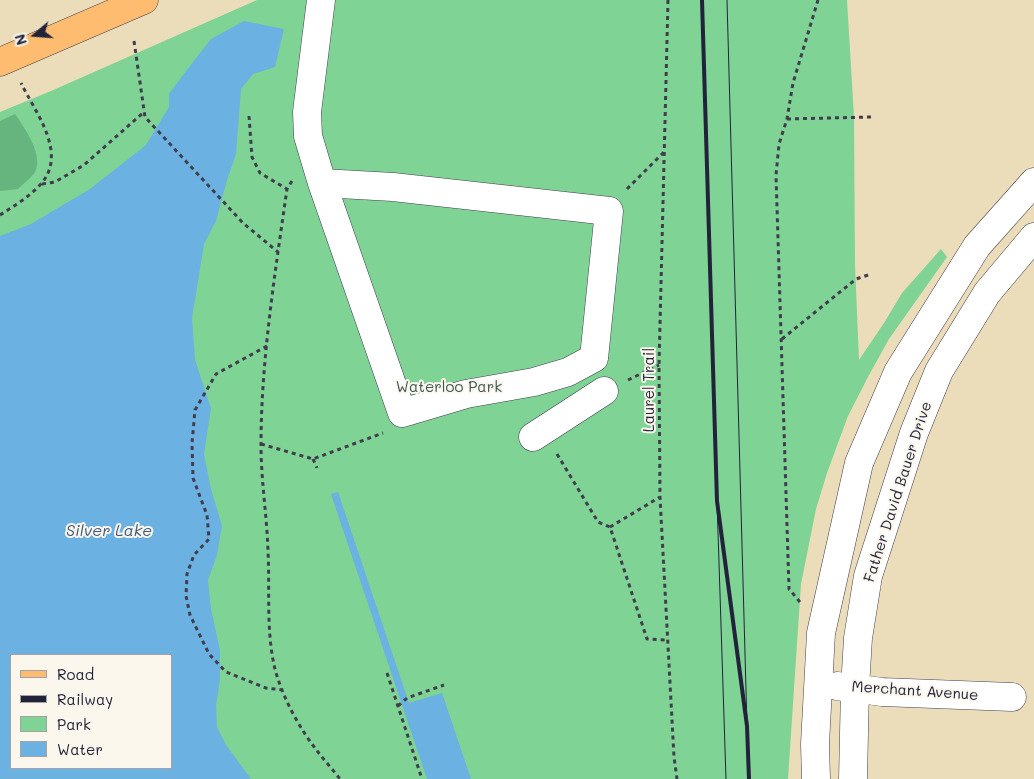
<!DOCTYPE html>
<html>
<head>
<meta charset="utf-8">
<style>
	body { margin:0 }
	#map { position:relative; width:1034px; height:779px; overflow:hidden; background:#ecddba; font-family:Mali,sans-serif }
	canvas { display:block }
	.legend { position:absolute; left:10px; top:654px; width:162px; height:115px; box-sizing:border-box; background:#fbf7ec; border:1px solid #a4a2a5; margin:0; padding:6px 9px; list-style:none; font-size:15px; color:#22223b }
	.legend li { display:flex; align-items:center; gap:10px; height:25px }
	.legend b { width:25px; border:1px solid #a4a2a5 }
	.north { position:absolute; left:10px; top:10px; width:50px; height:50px; -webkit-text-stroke:4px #fbf7ec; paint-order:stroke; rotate:252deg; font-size:14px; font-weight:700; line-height:20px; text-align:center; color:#22223b }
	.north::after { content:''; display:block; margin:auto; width:18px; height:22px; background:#22223b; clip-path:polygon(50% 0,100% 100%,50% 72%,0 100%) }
</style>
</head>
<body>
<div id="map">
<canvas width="1034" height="779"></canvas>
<ul class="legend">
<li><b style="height:6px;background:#fdbc6f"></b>Road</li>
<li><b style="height:6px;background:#22223b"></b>Railway</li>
<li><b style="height:14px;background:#7fd395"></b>Park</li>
<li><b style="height:14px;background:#6bb1e2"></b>Water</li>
</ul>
<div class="north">N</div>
</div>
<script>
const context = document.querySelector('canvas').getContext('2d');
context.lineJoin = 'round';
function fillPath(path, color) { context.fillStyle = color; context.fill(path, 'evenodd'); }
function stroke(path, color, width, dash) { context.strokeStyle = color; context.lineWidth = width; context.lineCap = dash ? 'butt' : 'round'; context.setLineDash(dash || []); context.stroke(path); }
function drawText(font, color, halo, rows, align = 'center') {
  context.font = font + ' Mali,sans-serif'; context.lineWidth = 4; context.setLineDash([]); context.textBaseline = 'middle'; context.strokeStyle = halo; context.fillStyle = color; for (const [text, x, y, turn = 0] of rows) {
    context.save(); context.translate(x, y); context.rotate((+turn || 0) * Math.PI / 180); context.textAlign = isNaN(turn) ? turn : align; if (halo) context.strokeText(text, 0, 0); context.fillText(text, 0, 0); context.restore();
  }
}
const green = new Path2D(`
	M 257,0 L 847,0 L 854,117 L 855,265 L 859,360 L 884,323 L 902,293 L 941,249 L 947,257 L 889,339 L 869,375 L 848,416 L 827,473 L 816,509 L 801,584 L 788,779 L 0,779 L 0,112 L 51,91 ZM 11,655 L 171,655 L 171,768 L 11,768 Z`);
const forest = new Path2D(`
	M 15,114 C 24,127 44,155 35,172 C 31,178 23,184 18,189 L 0,191 L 0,121 Z`);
const water = new Path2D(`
	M 244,21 L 284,29 L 275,67 L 253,74 L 241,89 L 236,154 L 227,180 L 216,221 L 204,244 L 192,318 L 195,360 L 211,408 L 204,454 L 211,489 L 222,526 L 217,555 L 208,580 L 211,609 L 220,650 L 220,679 L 216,706 L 217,727 L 226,745 L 251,779 L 0,779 L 0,236 L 31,224 L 90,189 L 146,145 L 169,107 L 169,94 L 186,71 L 211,39 ZM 171,655 L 171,768 L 11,768 L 11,655 Z
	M 338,492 L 409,703 L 442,693 L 471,779 L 427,779 L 331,494 Z`);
const path = new Path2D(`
	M 668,0 L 659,365 L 660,497 L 674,757 L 677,779
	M 134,41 L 145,117 L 243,223 L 278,252
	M 249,116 L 252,157 L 260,173 L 287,189
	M 787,119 L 871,117
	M 292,181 L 287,189 C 275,273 261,361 261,445 C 261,481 267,516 268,551 C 270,589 266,627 274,665 C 281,695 299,728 318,752 C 325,761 333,770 340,779
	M 42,184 L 55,182 L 84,165 L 144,112
	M 627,189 L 665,151
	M 0,215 C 14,206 29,197 40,185 C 69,154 35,112 21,83
	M 782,339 L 856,279 L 871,274
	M 267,346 L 216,374 L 195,410 L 192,443 L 193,478 L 207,515 L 209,539 L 194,555 L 187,574 L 186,596 L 190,615 L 209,654 L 226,672 L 266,688 L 283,690
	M 628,380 L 659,365
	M 261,444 L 313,459 L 383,433
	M 557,454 L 598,522 L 610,527 L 647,639 L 667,640
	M 313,459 L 317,468
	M 610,527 L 660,497
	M 800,602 L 789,589 L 776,175 L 779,144 L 787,119 L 793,83 L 818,0
	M 387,673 L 422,779
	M 398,706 L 407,698 L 444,685`);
const minor = new Path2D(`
	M 321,0 L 307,112 L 308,136 L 322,183 L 402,413 L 466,394 L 534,382 L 568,372 L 594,358 L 609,211 L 393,187 L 322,183
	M 533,437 L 604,391
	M 837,686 L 882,692 L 1012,697
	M 816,779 L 815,744 L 821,633 L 859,463 L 898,372 L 977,246 L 1034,182
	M 853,779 L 855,688 L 858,638 L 868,576 L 914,433 L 939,371 L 987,293 L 1034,237`);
const major = new Path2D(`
	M 0,62 L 144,0`);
const tram = new Path2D(`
	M 727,0 L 747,726
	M 717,501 L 726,779`);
const rail = new Path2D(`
	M 702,0 L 717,501 L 747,726 L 749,779`);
const parkNames = [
	["Waterloo Park",449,387]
];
const streetNames = [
	["Laurel Trail",649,390,-90],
	["Father David Bauer Drive",898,492,-72],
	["Merchant Avenue",915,691,4]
];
const waterNames = [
	["Silver Lake",109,531]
];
fillPath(green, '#7fd395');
fillPath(forest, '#67b57e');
fillPath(water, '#6bb1e2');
stroke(minor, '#403e4e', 29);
stroke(major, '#403e4e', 29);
stroke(path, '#403e4e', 3, [4, 4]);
stroke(minor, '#fff', 28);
stroke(major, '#fdbc6f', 28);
stroke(tram, '#22223b', 1);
stroke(rail, '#22223b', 4);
drawText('15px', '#3e5756', '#fbf7ec', parkNames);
drawText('15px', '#22223b', '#fbf7ec', streetNames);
drawText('italic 16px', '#3f5b7e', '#fbf7ec', waterNames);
</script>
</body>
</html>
